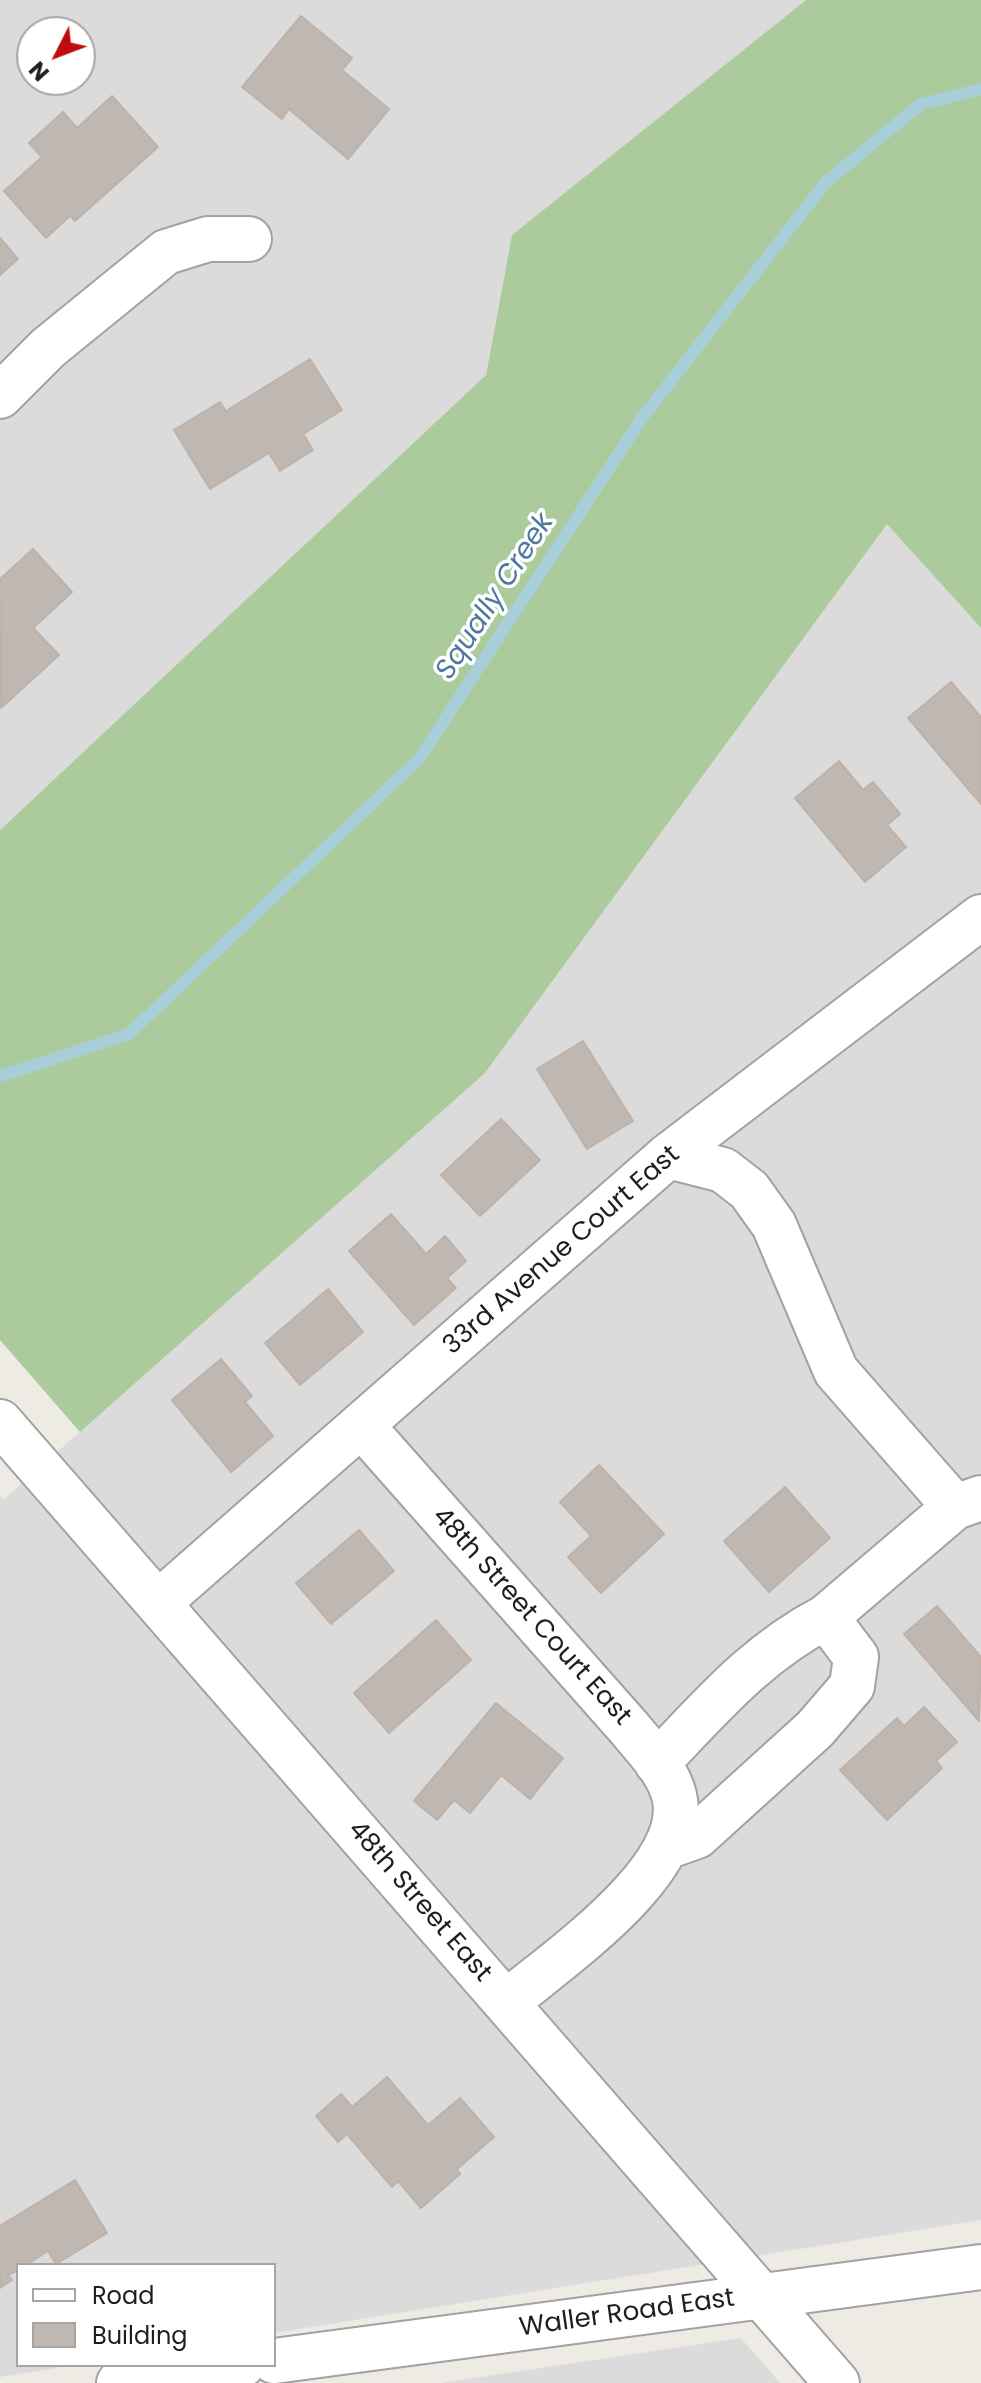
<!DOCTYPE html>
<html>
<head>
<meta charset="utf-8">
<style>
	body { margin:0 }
	#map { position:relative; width:981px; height:2383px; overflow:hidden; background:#eeebe5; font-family:Poppins,sans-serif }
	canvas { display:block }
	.legend { position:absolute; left:16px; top:2263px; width:260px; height:104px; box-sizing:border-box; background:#fff; border:2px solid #a5a5a5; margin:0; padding:10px 14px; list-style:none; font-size:24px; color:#1e1e1e }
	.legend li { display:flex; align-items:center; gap:16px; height:40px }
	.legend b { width:40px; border:2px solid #a5a5a5 }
	.north { position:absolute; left:16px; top:16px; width:80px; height:80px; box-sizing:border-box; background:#fff; border:2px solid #a5a5a5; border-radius:50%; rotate:228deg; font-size:22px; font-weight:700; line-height:32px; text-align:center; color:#1e1e1e }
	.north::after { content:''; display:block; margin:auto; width:28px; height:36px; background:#bf0d0f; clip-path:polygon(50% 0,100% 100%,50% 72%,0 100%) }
</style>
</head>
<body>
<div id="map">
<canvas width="981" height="2383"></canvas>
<ul class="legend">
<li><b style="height:10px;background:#fff"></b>Road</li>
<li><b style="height:22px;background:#bfb7b1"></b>Building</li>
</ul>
<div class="north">N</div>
</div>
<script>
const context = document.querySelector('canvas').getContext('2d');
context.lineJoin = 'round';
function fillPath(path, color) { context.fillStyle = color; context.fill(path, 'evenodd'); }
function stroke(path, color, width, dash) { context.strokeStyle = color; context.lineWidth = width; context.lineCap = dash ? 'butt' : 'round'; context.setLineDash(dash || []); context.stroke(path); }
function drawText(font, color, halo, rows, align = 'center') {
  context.font = font + ' Poppins,sans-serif'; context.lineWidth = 7; context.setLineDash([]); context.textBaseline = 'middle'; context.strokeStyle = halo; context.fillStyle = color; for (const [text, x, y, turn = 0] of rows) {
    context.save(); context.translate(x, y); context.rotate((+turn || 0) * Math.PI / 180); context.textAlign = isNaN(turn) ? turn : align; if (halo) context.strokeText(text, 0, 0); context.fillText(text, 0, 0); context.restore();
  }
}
const residential = new Path2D(`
	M 0,0 L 806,0 L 512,235 L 486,375 L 0,830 ZM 32,32 L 80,32 L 80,80 L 32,80 Z
	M 887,523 L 981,628 L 981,2220 L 274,2333 L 274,2265 L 18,2265 L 18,2365 L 74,2365 L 0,2377 L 0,1496 L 4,1499 L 485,1073 Z
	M 741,2338 L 780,2383 L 441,2383 Z`);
const forest = new Path2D(`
	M 806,0 L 981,0 L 981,628 L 887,524 L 485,1073 L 80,1432 L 0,1340 L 0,830 L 486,375 L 512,235 Z`);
const stream = new Path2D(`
	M 0,1076 L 129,1034 L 419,759 L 642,418 L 826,182 L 921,104 L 981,89`);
const building = new Path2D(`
	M 301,16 L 352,58 L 342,70 L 389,109 L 348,159 L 289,109 L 282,119 L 242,87 Z
	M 112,96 L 158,147 L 75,221 L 70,216 L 46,238 L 4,191 L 42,157 L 29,143 L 63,112 L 77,128 Z
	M 0,238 L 18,259 L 0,275 Z
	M 310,359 L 342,410 L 303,434 L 313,450 L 280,471 L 269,453 L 210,489 L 174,430 L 220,402 L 226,411 Z
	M 33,549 L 72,592 L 33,628 L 59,655 L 1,708 L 0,579 Z
	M 951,682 L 981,717 L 981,804 L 908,718 Z
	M 839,761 L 863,790 L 873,782 L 900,814 L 887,825 L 906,847 L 865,882 L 795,798 Z
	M 583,1041 L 633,1121 L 587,1149 L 537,1069 Z
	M 501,1119 L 540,1160 L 480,1216 L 441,1175 Z
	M 391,1214 L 426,1254 L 445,1236 L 466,1261 L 447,1278 L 456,1288 L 414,1325 L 349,1251 Z
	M 328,1289 L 363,1332 L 300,1385 L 265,1343 Z
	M 221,1359 L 252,1396 L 245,1402 L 273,1436 L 231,1472 L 172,1400 Z
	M 599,1465 L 664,1534 L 601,1593 L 568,1557 L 591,1536 L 560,1502 Z
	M 785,1487 L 830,1538 L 769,1592 L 724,1541 Z
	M 359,1530 L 394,1571 L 331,1624 L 296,1583 Z
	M 937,1606 L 981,1657 L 979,1721 L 904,1634 Z
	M 436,1620 L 471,1660 L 389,1733 L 354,1693 Z
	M 496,1703 L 563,1758 L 530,1799 L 501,1775 L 470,1813 L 454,1800 L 437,1820 L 414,1801 Z
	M 924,1707 L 957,1742 L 936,1761 L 942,1768 L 887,1820 L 840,1770 L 897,1718 L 904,1726 Z
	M 387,2077 L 428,2125 L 460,2098 L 494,2137 L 457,2169 L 460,2174 L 421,2208 L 398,2181 L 392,2187 L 347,2134 L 338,2142 L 316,2116 L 341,2094 L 352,2107 Z
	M 75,2180 L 107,2233 L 56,2264 L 48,2251 L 26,2265 L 18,2265 L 18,2270 L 8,2275 L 12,2280 L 0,2288 L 0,2226 Z`);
const minor = new Path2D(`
	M 0,396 L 48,348 L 166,252 L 208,239 L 249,239
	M 668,1156 L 723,1170 L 749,1190 L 774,1225 L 836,1371 L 955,1507
	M 0,1422 L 837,2383
	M 362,1426 L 630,1729 C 646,1749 667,1769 674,1795 C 693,1869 555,1961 506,2003
	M 158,1603 L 668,1156 L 981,917
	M 826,1617 L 955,1507 L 981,1498
	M 657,1763 C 711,1707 756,1653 826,1617 L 856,1657 L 852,1686 L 815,1729 L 697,1836 L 669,1846
	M 274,2361 L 981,2267
	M 119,2383 L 242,2365`);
const streetNames = [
	["33rd Avenue Court East",562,1251,-41],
	["48th Street Court East",531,1617,48],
	["48th Street East",419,1902,49],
	["Waller Road East",627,2314,-8]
];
const waterNames = [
	["Squally Creek",496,597,-57]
];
fillPath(residential, '#dcdbdb');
fillPath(forest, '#abcb9c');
stroke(stream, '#a8cfd9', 12);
fillPath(building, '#bfb7b1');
stroke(building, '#bfb2a8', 2);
stroke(minor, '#a2a2a2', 48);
stroke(minor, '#fff', 44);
drawText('26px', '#1e1e1e', '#fff', streetNames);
drawText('italic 28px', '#4d78a0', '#fff', waterNames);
</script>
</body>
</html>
